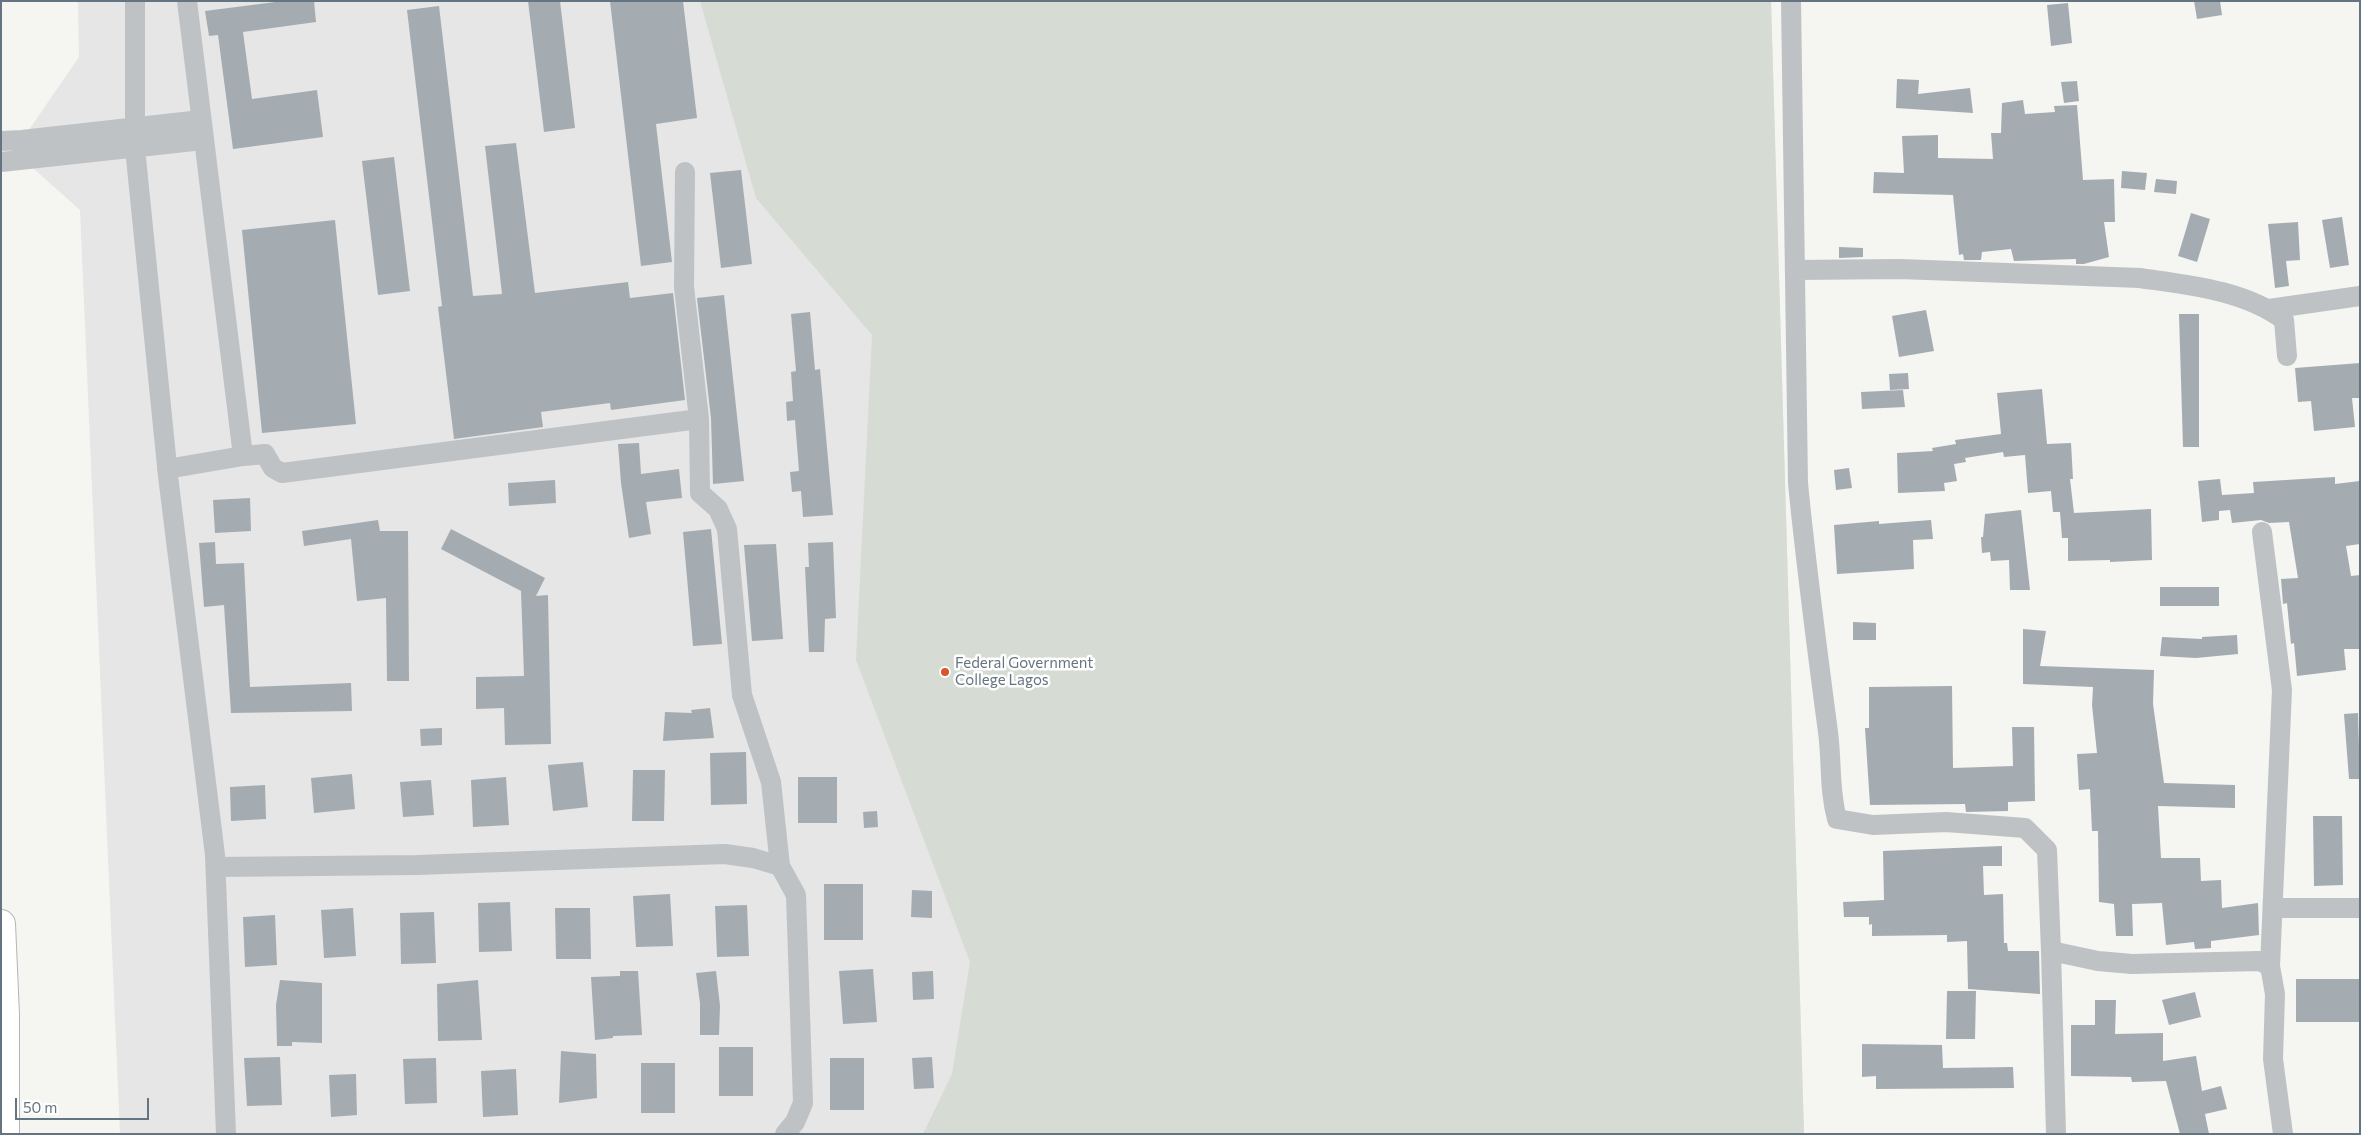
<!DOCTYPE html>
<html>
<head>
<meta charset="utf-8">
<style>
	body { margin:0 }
	#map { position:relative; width:2361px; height:1135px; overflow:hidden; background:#f5f5f1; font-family:Commissioner,sans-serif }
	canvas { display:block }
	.frame { position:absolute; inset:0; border:2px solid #657481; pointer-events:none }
	.scale { position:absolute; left:15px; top:1098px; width:134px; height:22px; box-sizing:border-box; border:2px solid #657481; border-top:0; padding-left:6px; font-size:15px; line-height:18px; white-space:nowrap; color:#657481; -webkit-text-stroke:4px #fff; paint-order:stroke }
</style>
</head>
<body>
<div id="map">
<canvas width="2361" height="1135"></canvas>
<div class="frame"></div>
<div class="scale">50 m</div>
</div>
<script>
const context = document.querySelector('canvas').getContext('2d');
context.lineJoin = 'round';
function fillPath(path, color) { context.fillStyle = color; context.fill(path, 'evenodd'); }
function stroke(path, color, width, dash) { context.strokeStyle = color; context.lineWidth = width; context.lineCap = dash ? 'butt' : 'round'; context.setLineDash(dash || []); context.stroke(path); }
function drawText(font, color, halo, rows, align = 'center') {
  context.font = font + ' Commissioner,sans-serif'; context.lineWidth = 5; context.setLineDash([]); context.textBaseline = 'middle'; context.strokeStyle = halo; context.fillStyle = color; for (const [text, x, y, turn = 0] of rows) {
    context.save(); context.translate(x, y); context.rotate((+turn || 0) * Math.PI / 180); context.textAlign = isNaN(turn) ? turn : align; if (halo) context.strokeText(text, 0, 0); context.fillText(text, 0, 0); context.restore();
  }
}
const built = new Path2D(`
	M 78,1 L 1771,1 L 1804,1134 L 120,1134 L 80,210 L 25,161 L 22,140 L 79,57 Z`);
const green = new Path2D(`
	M 700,1 L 1771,1 L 1804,1134 L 923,1134 L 952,1074 L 970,962 L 856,660 L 872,335 L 756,198 Z`);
const building = new Path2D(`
	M 283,1 L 314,1 L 316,22 L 243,32 L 252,99 L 317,90 L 323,137 L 233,149 L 218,35 L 209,36 L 205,11 Z
	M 528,1 L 560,1 L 575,128 L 544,132 Z
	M 610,1 L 683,1 L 697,118 L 656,124 L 672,262 L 641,266 Z
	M 2194,1 L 2220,1 L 2222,15 L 2197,19 Z
	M 2068,3 L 2072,43 L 2051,46 L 2047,5 Z
	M 439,6 L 473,296 L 502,294 L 485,146 L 516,143 L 535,293 L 628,282 L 630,298 L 673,293 L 685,400 L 611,410 L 610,403 L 541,412 L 543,427 L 454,439 L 438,307 L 442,306 L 407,10 Z
	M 1897,79 L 1919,80 L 1918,94 L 1970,88 L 1973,113 L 1896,108 Z
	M 2077,81 L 2079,101 L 2064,103 L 2061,82 Z
	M 2023,100 L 2025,114 L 2055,112 L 2054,106 L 2077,105 L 2083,180 L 2114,179 L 2115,222 L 2104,222 L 2109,257 L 2084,264 L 2076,264 L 2076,259 L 2014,261 L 2011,249 L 1982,252 L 1981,260 L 1964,260 L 1963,254 L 1959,255 L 1953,195 L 1873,193 L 1874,172 L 1904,173 L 1902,136 L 1938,135 L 1938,158 L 1993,159 L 1991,133 L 2001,133 L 2002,103 Z
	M 394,157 L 410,291 L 378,295 L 362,161 Z
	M 741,170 L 752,264 L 721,268 L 710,173 Z
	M 2122,171 L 2147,173 L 2145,190 L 2121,188 Z
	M 2156,179 L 2177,181 L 2176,194 L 2154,192 Z
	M 2191,213 L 2210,219 L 2197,262 L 2178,256 Z
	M 2342,217 L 2349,265 L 2330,268 L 2322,220 Z
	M 335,220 L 356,424 L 262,433 L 242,230 Z
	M 2298,222 L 2300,260 L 2286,261 L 2289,286 L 2275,288 L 2268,224 Z
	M 1839,247 L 1863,248 L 1863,257 L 1839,258 Z
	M 724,295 L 744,481 L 713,484 L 711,418 L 697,298 Z
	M 1926,310 L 1934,351 L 1899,357 L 1892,316 Z
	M 810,312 L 815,370 L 820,369 L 833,515 L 803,517 L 801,491 L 792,492 L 790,472 L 799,471 L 795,420 L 787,421 L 786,402 L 793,401 L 791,372 L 796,371 L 791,314 Z
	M 2179,314 L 2199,314 L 2199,447 L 2183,447 Z
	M 2360,363 L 2360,398 L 2352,398 L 2355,427 L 2314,431 L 2311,401 L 2298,402 L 2295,368 Z
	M 1908,373 L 1909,389 L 1890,390 L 1889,374 Z
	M 2042,389 L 2047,444 L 2071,443 L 2073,479 L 2070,479 L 2074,513 L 2151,509 L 2152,560 L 2110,562 L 2110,560 L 2068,561 L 2068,538 L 2062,538 L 2060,512 L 2053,512 L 2051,491 L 2028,493 L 2025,455 L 2004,457 L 2003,452 L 1965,458 L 1966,462 L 1954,464 L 1957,481 L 1944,483 L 1945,491 L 1898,493 L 1897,453 L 1933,451 L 1932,448 L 1956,444 L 1955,440 L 2001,434 L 1997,393 Z
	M 1903,390 L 1905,407 L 1862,409 L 1861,392 Z
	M 639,443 L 641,474 L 679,469 L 682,498 L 646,502 L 651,534 L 629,538 L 621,483 L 618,444 Z
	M 1849,468 L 1852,488 L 1836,490 L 1834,470 Z
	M 2335,477 L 2335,484 L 2360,481 L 2360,544 L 2346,546 L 2351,576 L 2360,575 L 2360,649 L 2344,649 L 2346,670 L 2297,676 L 2294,643 L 2291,644 L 2287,603 L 2283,604 L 2281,579 L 2298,578 L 2289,522 L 2269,523 L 2261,520 L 2232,523 L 2230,510 L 2219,511 L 2219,520 L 2202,522 L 2198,481 L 2220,479 L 2222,495 L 2254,493 L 2253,482 Z
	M 555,480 L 556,503 L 509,506 L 508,483 Z
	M 250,498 L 251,531 L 215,533 L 213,500 Z
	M 2021,510 L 2030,590 L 2010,590 L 2009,560 L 1991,561 L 1990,552 L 1982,553 L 1981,537 L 1983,537 L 1985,514 Z
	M 378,520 L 380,531 L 408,531 L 409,681 L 387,681 L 386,598 L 357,601 L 351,539 L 304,546 L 302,531 Z
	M 1931,520 L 1933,539 L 1913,540 L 1914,569 L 1837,574 L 1834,525 L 1879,521 L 1879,524 Z
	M 451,529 L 545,578 L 536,596 L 548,595 L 551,744 L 505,745 L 504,708 L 476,709 L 476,677 L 524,676 L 521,591 L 441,549 Z
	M 711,529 L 722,644 L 693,646 L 683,532 Z
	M 215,542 L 216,564 L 244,563 L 250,687 L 351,683 L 352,711 L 231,713 L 224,605 L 204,607 L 199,543 Z
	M 833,542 L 836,618 L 825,619 L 824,652 L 809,652 L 805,567 L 809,567 L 808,543 Z
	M 776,544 L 783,639 L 752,641 L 744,545 Z
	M 2160,587 L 2219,587 L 2219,606 L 2160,606 Z
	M 1853,622 L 1876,623 L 1876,640 L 1853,640 Z
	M 2023,629 L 2046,631 L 2040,666 L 2154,670 L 2153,704 L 2164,783 L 2235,785 L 2235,808 L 2158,806 L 2161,858 L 2200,858 L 2201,881 L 2221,880 L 2222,908 L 2258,903 L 2259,935 L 2211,941 L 2211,948 L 2195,949 L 2194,942 L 2166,945 L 2162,903 L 2132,904 L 2133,936 L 2116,936 L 2114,904 L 2099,902 L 2098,831 L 2092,831 L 2090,789 L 2079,790 L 2077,754 L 2097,753 L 2092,705 L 2093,687 L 2023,684 Z
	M 2237,635 L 2238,654 L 2196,658 L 2160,656 L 2162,637 L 2202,639 L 2202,637 Z
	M 1952,686 L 1953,768 L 2013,766 L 2012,727 L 2034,727 L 2035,801 L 2008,802 L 2008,811 L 1966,812 L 1965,804 L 1870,805 L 1865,728 L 1869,728 L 1869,687 Z
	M 710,708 L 714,738 L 663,741 L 665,712 L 692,713 L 691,710 Z
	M 2358,713 L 2360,779 L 2349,779 L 2344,714 Z
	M 442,728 L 442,745 L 421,746 L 420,729 Z
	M 746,752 L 747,804 L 711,805 L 710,753 Z
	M 583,762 L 588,807 L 553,811 L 548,765 Z
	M 633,770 L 665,770 L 664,821 L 632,821 Z
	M 352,774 L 355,809 L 314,813 L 311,778 Z
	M 506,777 L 509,825 L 473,827 L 471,780 Z
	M 798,777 L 837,777 L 837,823 L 798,823 Z
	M 431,780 L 434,815 L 403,817 L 400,782 Z
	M 265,785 L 266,819 L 231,821 L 230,787 Z
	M 877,811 L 878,827 L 864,828 L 863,812 Z
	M 2313,816 L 2342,816 L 2343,885 L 2314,886 Z
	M 2002,846 L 2002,866 L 1983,866 L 1984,895 L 2003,894 L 2004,943 L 2007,943 L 2008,951 L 2039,951 L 2040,994 L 1968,989 L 1967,941 L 1947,942 L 1947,935 L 1872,936 L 1872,924 L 1869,925 L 1869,917 L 1844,917 L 1843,902 L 1884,900 L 1883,851 Z
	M 824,884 L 863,884 L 863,940 L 824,940 Z
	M 912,890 L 932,891 L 932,918 L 911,917 Z
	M 670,894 L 673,946 L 636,947 L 633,896 Z
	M 510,902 L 512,951 L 479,952 L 478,903 Z
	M 747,905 L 749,956 L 717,957 L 715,906 Z
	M 353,908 L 356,956 L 324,958 L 321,910 Z
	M 555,908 L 590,908 L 591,959 L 556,959 Z
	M 434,912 L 436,963 L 401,964 L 400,913 Z
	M 275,915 L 277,965 L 245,967 L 243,917 Z
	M 873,969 L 877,1022 L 843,1024 L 839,971 Z
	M 620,971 L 638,971 L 642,1035 L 613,1036 L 613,1038 L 595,1040 L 591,977 L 620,976 Z
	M 716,971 L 720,1006 L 719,1035 L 700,1035 L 700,1003 L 696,973 Z
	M 933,971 L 934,999 L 913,1000 L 912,972 Z
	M 2296,979 L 2360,979 L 2360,1022 L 2296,1022 Z
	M 280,980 L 322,983 L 322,1043 L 292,1042 L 292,1046 L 277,1046 L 276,1005 Z
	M 478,980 L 482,1040 L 438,1041 L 437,984 Z
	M 1947,991 L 1976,991 L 1975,1039 L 1946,1039 Z
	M 2195,992 L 2201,1017 L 2169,1025 L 2162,1000 Z
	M 2095,1000 L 2116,1000 L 2115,1034 L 2163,1033 L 2163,1061 L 2196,1056 L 2202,1091 L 2221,1086 L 2227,1109 L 2205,1114 L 2209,1134 L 2180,1134 L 2166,1081 L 2132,1082 L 2131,1077 L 2071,1076 L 2071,1025 L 2095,1025 Z
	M 1862,1044 L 1942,1045 L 1943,1068 L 2013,1067 L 2014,1088 L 1876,1089 L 1876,1076 L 1862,1077 Z
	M 719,1047 L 753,1047 L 753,1096 L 719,1096 Z
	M 561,1051 L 596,1054 L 597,1098 L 559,1103 Z
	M 280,1057 L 282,1105 L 247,1106 L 244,1058 Z
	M 932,1057 L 934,1088 L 914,1089 L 912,1058 Z
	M 436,1058 L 437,1103 L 405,1104 L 403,1059 Z
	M 830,1058 L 864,1058 L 864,1110 L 830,1110 Z
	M 641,1063 L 675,1063 L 675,1113 L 641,1113 Z
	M 516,1069 L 518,1115 L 483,1117 L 481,1071 Z
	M 356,1074 L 357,1115 L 331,1117 L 329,1075 Z`);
const minor = new Path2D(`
	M 135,1 L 135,148 L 168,476 L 215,855 L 226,1134
	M 1791,1 L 1798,483 C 1806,566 1817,649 1828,732 C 1832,762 1829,790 1837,819 L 1873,825 L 1946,822 L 2025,828 L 2047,850 L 2051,951 L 2098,961 L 2132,964 L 2259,961 L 2270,966
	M 1,141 L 22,140 L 201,120
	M 1,162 L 203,140
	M 685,172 L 684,287 L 699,419 L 700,493 L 718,509 L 727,529 L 742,695 L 771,782 L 780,866
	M 1797,270 L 1900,269 L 2140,278 C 2188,285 2244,290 2284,320 L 2287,356
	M 2269,309 L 2360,296
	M 243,456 L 265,454 L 273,468 L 282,473 L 699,419
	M 167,469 L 243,456 L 187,1
	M 2262,532 L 2282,690 L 2270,966 L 2275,994 L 2273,1059 L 2283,1134
	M 216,867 L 417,865 L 725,854 L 753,858 L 780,866 L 796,895 L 803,1103 L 795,1122 L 785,1134
	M 2273,908 L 2360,908
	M 2051,951 L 2056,1134`);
const highway = new Path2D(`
	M 1,924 L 5,1015 L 5,1134`);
const markers = [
	[945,672,5,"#d9552d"]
];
const poiNames = [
	["Federal Government",955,663],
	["College Lagos",955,680]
];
fillPath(built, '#e5e6e5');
fillPath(green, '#d6dbd3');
fillPath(building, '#a4acb2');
stroke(highway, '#b3b6b9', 30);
stroke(minor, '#bec2c5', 20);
stroke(highway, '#fff', 28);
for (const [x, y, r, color] of markers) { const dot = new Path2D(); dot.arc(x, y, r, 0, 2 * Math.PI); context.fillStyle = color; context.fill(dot); stroke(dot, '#fff', 2); }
drawText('15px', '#657481', '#fff', poiNames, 'left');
</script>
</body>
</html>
